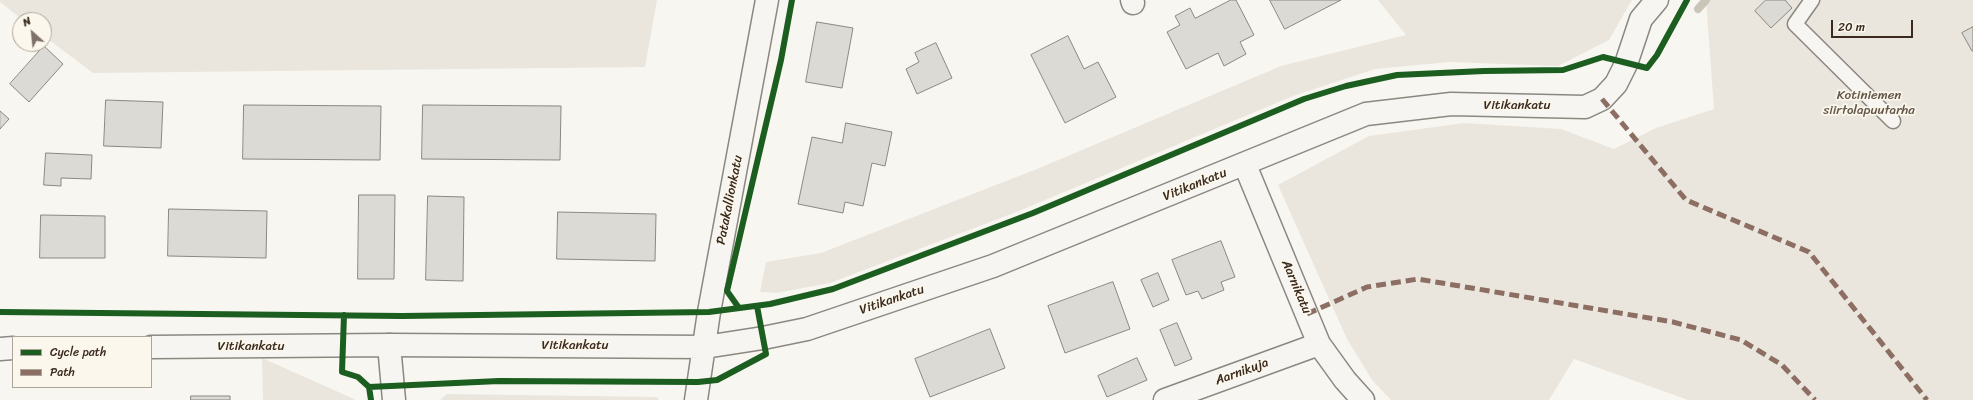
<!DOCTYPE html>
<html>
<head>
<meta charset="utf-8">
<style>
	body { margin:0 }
	#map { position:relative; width:1973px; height:400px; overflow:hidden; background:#f8f6f0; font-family:Sriracha,sans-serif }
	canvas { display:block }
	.legend { position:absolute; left:12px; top:336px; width:140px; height:52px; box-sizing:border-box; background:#fbf7ec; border:1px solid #aea59a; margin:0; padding:5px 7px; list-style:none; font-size:12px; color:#3b2a1e }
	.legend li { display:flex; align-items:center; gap:8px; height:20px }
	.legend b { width:20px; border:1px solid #aea59a }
	.north { position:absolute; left:12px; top:12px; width:40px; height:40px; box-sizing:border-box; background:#fbf7ec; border:1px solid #aea59a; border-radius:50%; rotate:333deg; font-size:11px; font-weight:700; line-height:16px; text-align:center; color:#3b2a1e }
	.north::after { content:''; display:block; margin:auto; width:14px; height:18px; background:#7d7168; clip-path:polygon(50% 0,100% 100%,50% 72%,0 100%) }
	.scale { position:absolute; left:1831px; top:20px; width:82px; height:18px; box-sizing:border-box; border:2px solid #3b2a1e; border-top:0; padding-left:5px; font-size:12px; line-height:14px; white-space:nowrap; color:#3b2a1e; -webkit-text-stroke:3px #fbf7ec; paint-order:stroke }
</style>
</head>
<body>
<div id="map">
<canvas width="1973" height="400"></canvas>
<ul class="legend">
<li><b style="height:5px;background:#1b5e20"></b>Cycle path</li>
<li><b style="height:5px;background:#8d6e63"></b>Path</li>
</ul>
<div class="north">N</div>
<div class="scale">20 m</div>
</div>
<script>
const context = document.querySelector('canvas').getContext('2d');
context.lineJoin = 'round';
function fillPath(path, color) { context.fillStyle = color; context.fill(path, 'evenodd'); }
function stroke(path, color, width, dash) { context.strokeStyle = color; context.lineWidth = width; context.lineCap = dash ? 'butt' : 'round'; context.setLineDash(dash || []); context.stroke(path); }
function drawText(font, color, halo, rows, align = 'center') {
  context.font = font + ' Sriracha,sans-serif'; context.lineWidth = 3.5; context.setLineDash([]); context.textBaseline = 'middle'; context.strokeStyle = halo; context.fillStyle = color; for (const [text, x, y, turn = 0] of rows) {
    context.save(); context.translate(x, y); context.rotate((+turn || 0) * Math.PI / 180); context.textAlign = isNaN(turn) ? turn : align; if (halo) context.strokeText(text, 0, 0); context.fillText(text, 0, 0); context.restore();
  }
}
const green = new Path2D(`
	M 0,0 L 657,0 L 645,67 L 93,73 L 44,36 L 44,20 L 23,20 L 0,2 Z
	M 1378,0 L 1632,0 L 1609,40 L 1558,66 L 1450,62 L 1375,69 L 1293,96 L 1019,211 L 830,283 L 776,293 L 760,292 L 766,262 L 821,253 L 1037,169 L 1281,66 L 1406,35 Z
	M 1706,0 L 1973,0 L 1973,400 L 1688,400 L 1574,359 L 1549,400 L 1391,400 L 1372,380 L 1347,339 L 1278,185 L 1369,136 L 1464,123 L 1561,129 L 1614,149 L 1656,128 L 1714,109 Z
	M 262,358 L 354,399 L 354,400 L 263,400 Z
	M 447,394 L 657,397 L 659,400 L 440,400 Z`);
const stream = new Path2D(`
	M 1698,9 L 1706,0`);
const building = new Path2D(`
	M 1231,0 L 1236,0 L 1254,35 L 1240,42 L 1246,54 L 1224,66 L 1218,53 L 1186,69 L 1167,32 L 1180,25 L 1175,16 L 1190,8 L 1195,18 Z
	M 1270,0 L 1341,0 L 1285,29 Z
	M 1766,0 L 1785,0 L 1792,8 L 1771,28 L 1755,11 Z
	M 817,22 L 853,28 L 842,88 L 806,82 Z
	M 1973,27 L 1973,51 L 1972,51 L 1962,33 Z
	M 1068,36 L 1084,69 L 1098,62 L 1116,97 L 1065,123 L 1031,55 Z
	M 936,43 L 952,78 L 917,94 L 906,69 L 919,62 L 915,53 Z
	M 44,46 L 63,64 L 29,102 L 10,84 Z
	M 106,100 L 163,102 L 161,148 L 104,146 Z
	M 244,105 L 381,106 L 380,160 L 243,159 Z
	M 423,105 L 561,106 L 560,160 L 422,159 Z
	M 0,111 L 9,119 L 0,129 Z
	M 846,123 L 892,132 L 885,166 L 872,163 L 863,206 L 845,202 L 843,213 L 798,204 L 812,137 L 842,143 Z
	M 46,153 L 92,155 L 91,179 L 61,178 L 61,186 L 44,185 Z
	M 359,195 L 395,195 L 394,279 L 358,279 Z
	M 428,196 L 464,197 L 463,281 L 426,280 Z
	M 169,209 L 267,211 L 266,258 L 168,256 Z
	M 558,212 L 656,214 L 655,261 L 557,259 Z
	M 41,215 L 105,216 L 105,258 L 40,258 Z
	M 1221,241 L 1235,277 L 1221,282 L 1224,290 L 1202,299 L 1198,291 L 1186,295 L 1172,260 Z
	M 1158,273 L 1169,300 L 1153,307 L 1141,280 Z
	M 1113,282 L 1130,329 L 1065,353 L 1048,306 Z
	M 1177,323 L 1192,359 L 1175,366 L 1160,330 Z
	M 990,329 L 1005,368 L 930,397 L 915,359 Z
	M 1137,358 L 1147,380 L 1107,397 L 1098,376 Z
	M 191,396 L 230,396 L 230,400 L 191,400 Z`);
const lane = new Path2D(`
	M 1812,0 L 1795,24 L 1893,121`);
const street = new Path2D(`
	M 1132,0 L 1133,3
	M 1245,165 L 1319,344 L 1345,380 L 1363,400
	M 389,345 L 705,347 L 763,338 L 807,329 L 993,266 L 1366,114 L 1451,104 L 1585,107 L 1602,99 L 1616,84 L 1626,64 L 1641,19 L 1657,0
	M 696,400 L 709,312 L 767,0
	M 1165,400 L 1319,344`);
const secondary = new Path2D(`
	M 151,347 L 389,345 L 394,400
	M 0,349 L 13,348`);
const quiet = new Path2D(`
	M 1602,99 L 1686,200 L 1809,252 L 1927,400
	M 1307,314 L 1367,287 L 1418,279 L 1673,322 L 1741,340 L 1782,365 L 1815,400`);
const cycleway = new Path2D(`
	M 739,308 L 727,291 L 781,60 L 792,0
	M 0,312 L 402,316 L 709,312 L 770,304 L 833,289 L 1033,213 L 1304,99 L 1346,86 L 1397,75 L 1484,71 L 1563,70 L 1603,57 L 1647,68 L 1657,55 L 1687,0
	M 344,315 L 342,372 L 358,377 L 369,387
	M 371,400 L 369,387 L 499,381 L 698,382 L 717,380 L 766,354 L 757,306`);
const parkNames = [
	["Kotiniemen",1869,96],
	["siirtolapuutarha",1869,111]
];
const streetNames = [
	["Vitikankatu",1517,106],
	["Vitikankatu",1195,185,-22],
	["Patakallionkatu",730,200,-79],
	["Aarnikatu",1296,287,67],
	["Vitikankatu",892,300,-19],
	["Vitikankatu",575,346],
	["Vitikankatu",251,347],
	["Aarnikuja",1242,372,-20]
];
fillPath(green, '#eae6dd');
stroke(stream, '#cac4b9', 8);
fillPath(building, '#dcdad5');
stroke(building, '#8b8781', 1);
stroke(lane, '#8b8781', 17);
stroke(street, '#8b8781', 25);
stroke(secondary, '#8b8781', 25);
stroke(lane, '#f6f5f1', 14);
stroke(street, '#f6f5f1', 22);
stroke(secondary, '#f6f5f1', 22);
stroke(quiet, '#8d6e63', 5, [10, 5]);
stroke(cycleway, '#1b5e20', 6);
drawText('13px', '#64564a', '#fbf7ec', parkNames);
drawText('13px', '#3b2a1e', '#fbf7ec', streetNames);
</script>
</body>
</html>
